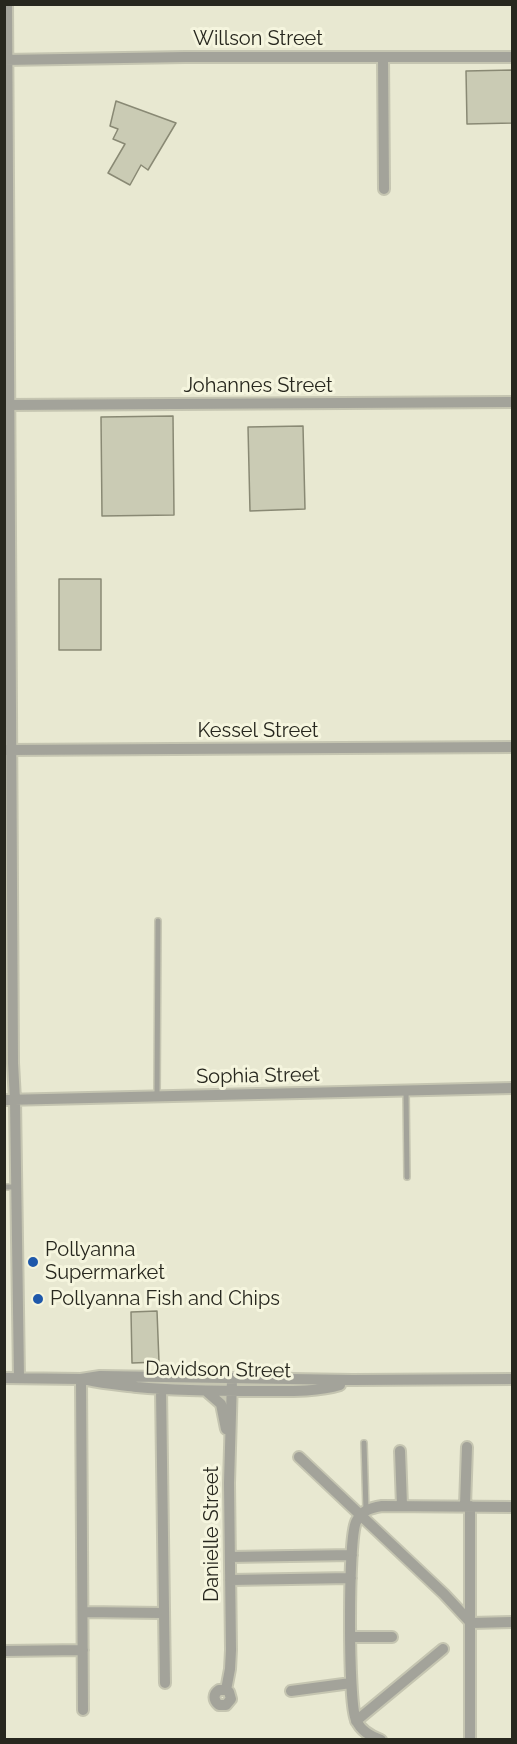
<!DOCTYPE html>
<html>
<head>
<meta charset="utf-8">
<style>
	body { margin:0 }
	#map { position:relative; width:517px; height:1744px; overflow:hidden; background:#e8e8d1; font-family:Raleway,sans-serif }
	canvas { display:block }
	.frame { position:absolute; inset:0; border:6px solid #27271e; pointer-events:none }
</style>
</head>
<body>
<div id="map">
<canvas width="517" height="1744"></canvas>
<div class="frame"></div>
</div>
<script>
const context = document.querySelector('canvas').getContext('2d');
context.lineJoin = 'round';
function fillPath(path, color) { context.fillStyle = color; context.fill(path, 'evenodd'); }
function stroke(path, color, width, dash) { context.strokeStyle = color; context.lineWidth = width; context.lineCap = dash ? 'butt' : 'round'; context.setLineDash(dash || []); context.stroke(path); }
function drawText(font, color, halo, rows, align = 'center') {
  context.font = font + ' Raleway,sans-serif'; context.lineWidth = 6; context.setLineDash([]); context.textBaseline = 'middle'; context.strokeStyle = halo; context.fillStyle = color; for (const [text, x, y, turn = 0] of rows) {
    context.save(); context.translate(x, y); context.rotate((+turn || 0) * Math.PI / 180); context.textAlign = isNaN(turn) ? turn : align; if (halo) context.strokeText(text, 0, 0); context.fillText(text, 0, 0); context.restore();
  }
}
const building = new Path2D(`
	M 513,70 L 513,123 L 467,124 L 466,71 Z
	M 116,101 L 176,123 L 148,170 L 141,165 L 130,185 L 108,173 L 125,144 L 113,139 L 118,129 L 110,126 Z
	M 173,416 L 174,515 L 102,516 L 101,417 Z
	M 303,426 L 305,509 L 250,511 L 248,427 Z
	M 59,579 L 101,579 L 101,650 L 59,650 Z
	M 157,1311 L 159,1362 L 132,1363 L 131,1312 Z`);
const lane = new Path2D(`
	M 406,1091 L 407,1177
	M 157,1097 L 158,921
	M 4,1187 L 16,1187
	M 364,1443 L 366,1510`);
const street = new Path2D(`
	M 7,4 L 13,1063 L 15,1100 L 19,1378
	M 383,57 L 384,189
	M 4,60 L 185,57 L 512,57
	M 5,405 L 512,402
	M 6,750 L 512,747
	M 4,1100 L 512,1088
	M 4,1378 L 81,1379 L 100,1376 L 353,1380 L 512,1379
	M 81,1379 L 83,1710
	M 87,1380 C 104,1384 121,1385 137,1387 C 179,1391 221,1391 262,1391 C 286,1391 318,1392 340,1385
	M 161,1389 L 165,1683
	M 206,1391 L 221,1404 L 226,1429
	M 400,1451 L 402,1506
	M 299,1457 L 444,1594 L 471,1623 L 512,1622
	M 465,1506 L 467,1447
	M 230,1557 L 352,1555
	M 230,1580 L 351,1578
	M 83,1612 L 163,1613
	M 351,1637 L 392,1637
	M 4,1651 L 83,1650
	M 226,1690 L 219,1690 C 213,1694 213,1700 219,1705 L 226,1705 L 231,1699 L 229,1692 L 226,1690 L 230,1669 L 231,1650 L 229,1483 L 232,1379
	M 291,1691 L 351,1683
	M 356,1721 L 443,1649
	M 381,1740 C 370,1736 361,1731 356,1720 C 348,1702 348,1540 356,1522 C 362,1510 370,1508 382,1506 L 512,1507
	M 470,1740 L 470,1506`);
const markers = [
	[33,1262,6,"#1e58aa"],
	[38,1299,6,"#1e58aa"]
];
const streetNames = [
	["Willson Street",258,39],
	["Johannes Street",258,386],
	["Kessel Street",258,731],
	["Sophia Street",258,1076,-1],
	["Davidson Street",218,1370,1],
	["Danielle Street",212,1534,-90]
];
const poiNames = [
	["Pollyanna",45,1250],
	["Supermarket",45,1273],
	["Pollyanna Fish and Chips",50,1299]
];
fillPath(building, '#cacbb4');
stroke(building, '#898974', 1.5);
stroke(lane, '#c5c5b1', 8);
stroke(street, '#c5c5b1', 14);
stroke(lane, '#a3a39a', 5);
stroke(street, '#a3a39a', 10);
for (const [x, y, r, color] of markers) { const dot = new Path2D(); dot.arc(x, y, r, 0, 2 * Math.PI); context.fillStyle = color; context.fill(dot); stroke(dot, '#f5f5de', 2); }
drawText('20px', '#27271e', '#f5f5de', streetNames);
drawText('20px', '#27271e', '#f5f5de', poiNames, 'left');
</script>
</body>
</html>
